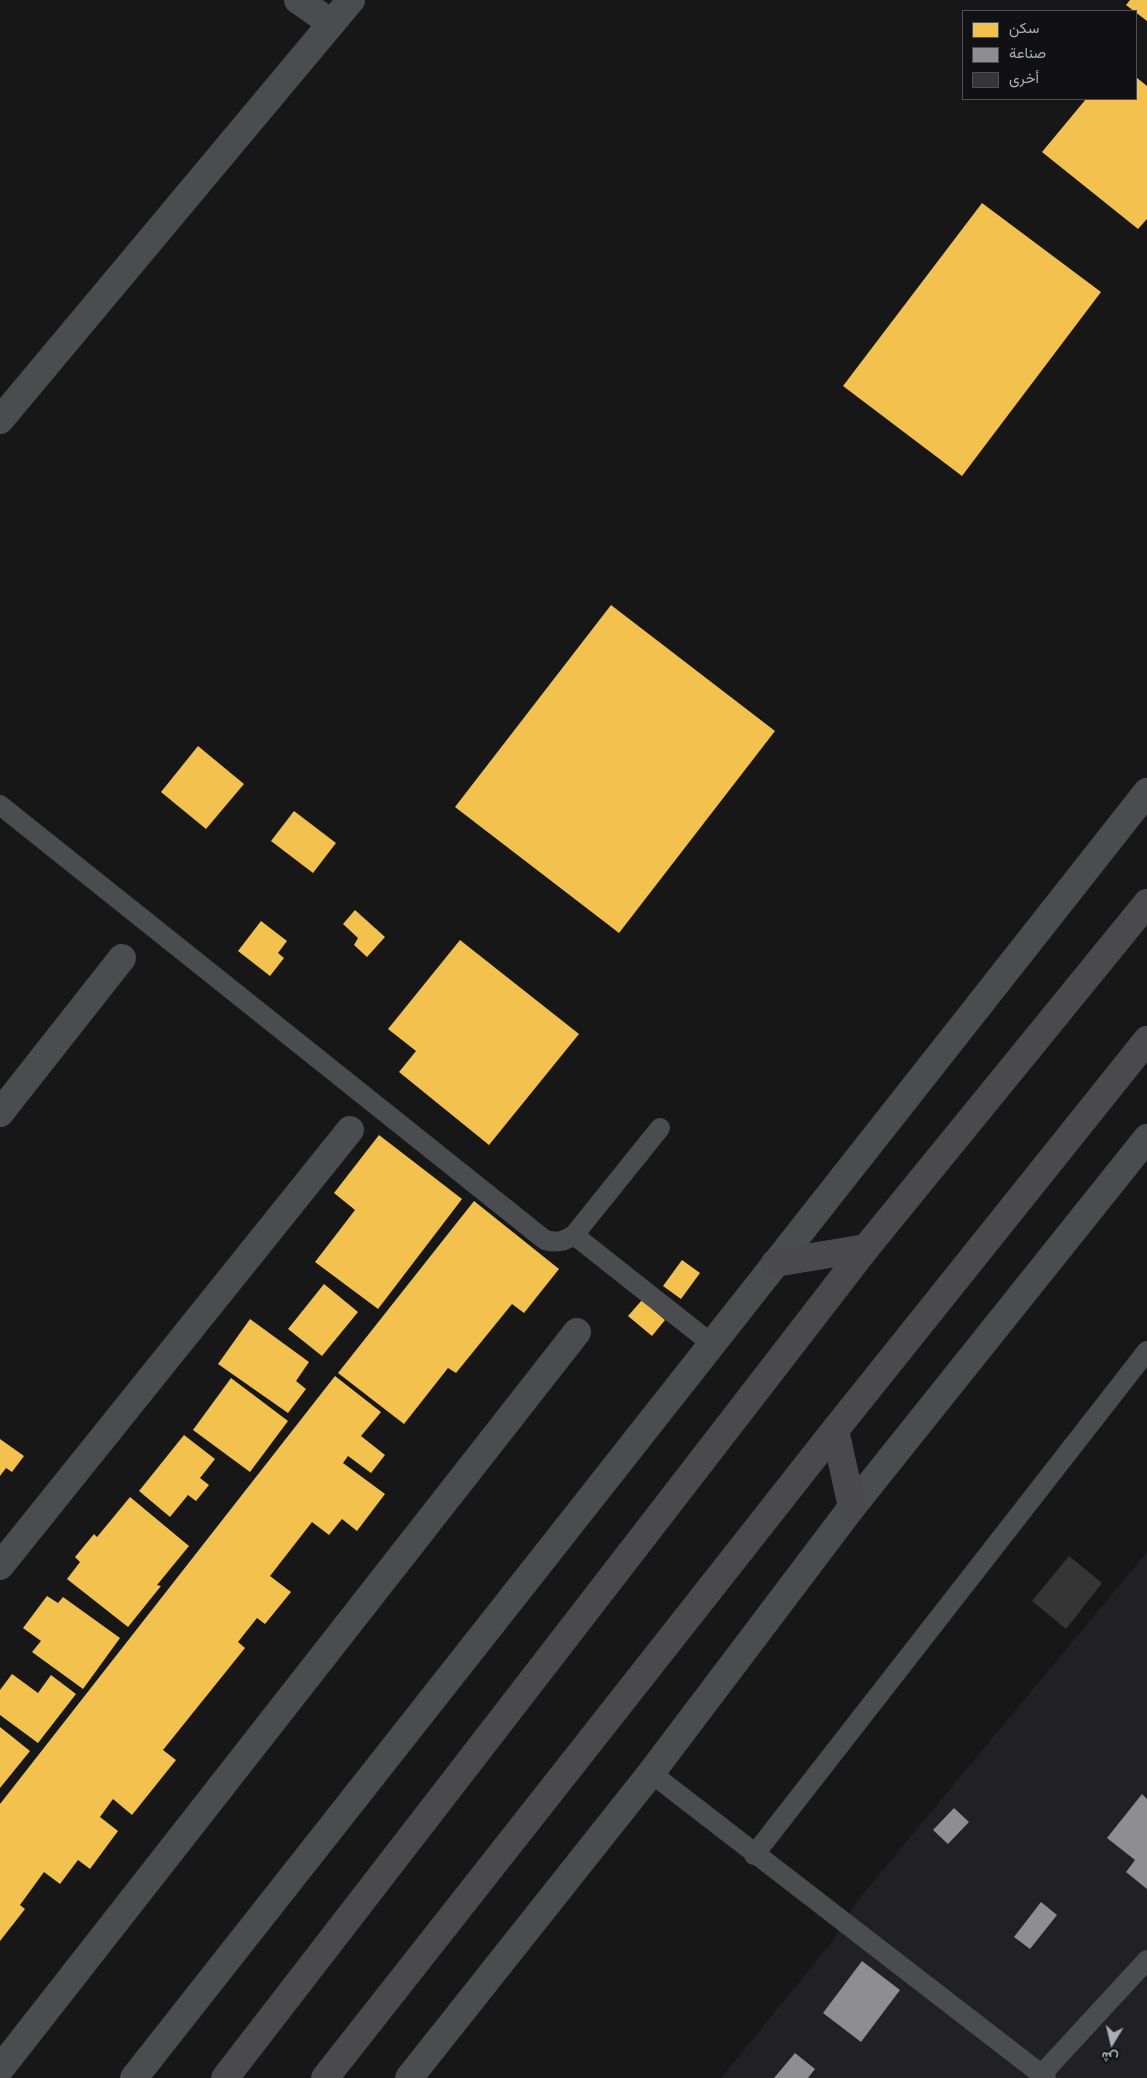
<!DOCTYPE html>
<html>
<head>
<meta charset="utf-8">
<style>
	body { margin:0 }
	#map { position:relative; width:1147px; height:2078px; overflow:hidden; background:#171717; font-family:Mulish,Vazirmatn,sans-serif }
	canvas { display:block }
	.legend { position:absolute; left:962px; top:10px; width:175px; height:90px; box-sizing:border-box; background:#111113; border:1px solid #4d4f55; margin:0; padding:6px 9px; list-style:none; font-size:15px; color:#a8adb8 }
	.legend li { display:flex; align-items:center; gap:10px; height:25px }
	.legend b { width:25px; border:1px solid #4d4f55 }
	.north { position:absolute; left:1087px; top:2018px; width:50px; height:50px; -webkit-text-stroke:4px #111113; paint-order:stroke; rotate:189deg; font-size:14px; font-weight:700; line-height:20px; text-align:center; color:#a8adb8 }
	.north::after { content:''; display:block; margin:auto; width:18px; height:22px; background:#a8adb8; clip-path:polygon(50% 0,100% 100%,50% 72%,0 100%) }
</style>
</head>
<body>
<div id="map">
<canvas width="1147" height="2078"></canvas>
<ul class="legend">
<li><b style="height:14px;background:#f2c14e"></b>سكن</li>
<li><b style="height:14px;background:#8d8d92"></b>صناعة</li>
<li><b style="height:14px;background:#353536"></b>أخرى</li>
</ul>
<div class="north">ش</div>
</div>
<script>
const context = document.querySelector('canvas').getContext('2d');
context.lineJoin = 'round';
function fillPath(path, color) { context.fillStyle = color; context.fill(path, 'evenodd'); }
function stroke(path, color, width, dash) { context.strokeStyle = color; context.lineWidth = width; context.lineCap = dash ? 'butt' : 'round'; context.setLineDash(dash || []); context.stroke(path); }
const built = new Path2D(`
	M 1147,1552 L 1147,2078 L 721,2078 L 831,1943 L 858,1900 Z`);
const homes = new Path2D(`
	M 1130,0 L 1147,0 L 1147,21 L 1126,5 Z
	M 1136,77 L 1147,86 L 1147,219 L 1138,229 L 1042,152 L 1086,99 L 1136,99 Z
	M 982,203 L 1101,292 L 962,476 L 843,386 Z
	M 611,605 L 775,731 L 619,933 L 455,807 Z
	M 198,746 L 244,784 L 206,829 L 161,792 Z
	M 294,811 L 336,843 L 313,873 L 271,841 Z
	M 355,910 L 385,937 L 367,957 L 354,945 L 358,938 L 343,924 Z
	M 261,921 L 287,941 L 278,953 L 284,958 L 270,976 L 238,951 Z
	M 460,940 L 579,1034 L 489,1145 L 399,1072 L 416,1051 L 388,1029 Z
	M 379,1135 L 462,1199 L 378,1309 L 315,1262 L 355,1210 L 334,1193 Z
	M 474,1201 L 559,1269 L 524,1313 L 512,1304 L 456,1373 L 448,1368 L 404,1424 L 338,1373 Z
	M 682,1260 L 700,1273 L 681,1299 L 663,1286 Z
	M 324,1284 L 358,1312 L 322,1356 L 288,1329 Z
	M 642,1300 L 665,1320 L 652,1336 L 628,1316 Z
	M 250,1319 L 309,1362 L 296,1381 L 306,1389 L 288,1413 L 218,1364 Z
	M 335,1376 L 381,1412 L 361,1436 L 385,1455 L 371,1473 L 348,1456 L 343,1463 L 385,1494 L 357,1531 L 342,1519 L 329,1535 L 312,1522 L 270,1576 L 291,1592 L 265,1624 L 257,1618 L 238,1642 L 245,1648 L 163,1750 L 176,1760 L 132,1815 L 113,1799 L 100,1817 L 118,1831 L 90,1869 L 78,1860 L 60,1884 L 44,1872 L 20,1905 L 25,1909 L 0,1941 L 0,1804 Z
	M 231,1378 L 288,1421 L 250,1472 L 193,1430 Z
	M 184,1435 L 215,1459 L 200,1478 L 209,1485 L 196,1501 L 188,1495 L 170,1517 L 139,1491 Z
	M 0,1439 L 24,1456 L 12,1472 L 6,1468 L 0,1476 Z
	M 130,1497 L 189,1546 L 157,1585 L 161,1586 L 128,1627 L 67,1579 L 80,1562 L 75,1557 L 94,1534 L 97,1537 Z
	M 47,1596 L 58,1603 L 63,1597 L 120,1638 L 83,1689 L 32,1652 L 41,1641 L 23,1628 Z
	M 12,1674 L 38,1693 L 51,1675 L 76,1694 L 38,1743 L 0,1715 L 0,1690 Z
	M 0,1727 L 30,1751 L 0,1788 Z`);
const industry = new Path2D(`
	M 1142,1794 L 1147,1799 L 1147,1889 L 1126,1872 L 1135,1860 L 1107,1838 Z
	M 954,1808 L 969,1822 L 948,1844 L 933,1830 Z
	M 1041,1902 L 1057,1915 L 1030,1949 L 1014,1937 Z
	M 862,1961 L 900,1990 L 861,2042 L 823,2013 Z
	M 795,2053 L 815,2069 L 808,2078 L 774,2078 Z`);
const building = new Path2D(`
	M 1069,1556 L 1102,1583 L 1066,1629 L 1032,1601 Z`);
const service = new Path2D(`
	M 0,805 L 545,1240 C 556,1243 563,1242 574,1235 L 660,1128
	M 574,1235 L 712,1344
	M 651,1773 L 1046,2078
	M 754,1855 L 1147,1351
	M 1041,2075 L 1147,1960`);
const minor = new Path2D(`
	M 298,0 L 331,23
	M 0,420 L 351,0
	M 0,1113 L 122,958
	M 0,1566 L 350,1130
	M 0,2069 L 577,1332
	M 134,2078 L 1147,792
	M 409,2078 L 651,1773 L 852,1507 L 1147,1138`);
const secondary = new Path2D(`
	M 775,1263 L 866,1248
	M 835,1430 L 852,1507
	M 225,2078 L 866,1248 L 1147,903
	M 325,2078 L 835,1430 L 1147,1040`);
fillPath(built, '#212123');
fillPath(homes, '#f2c14e');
fillPath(industry, '#8d8d92');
fillPath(building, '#353536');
stroke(service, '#4b4c50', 20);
stroke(minor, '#4b4c50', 28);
stroke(secondary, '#4a4a4e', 28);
</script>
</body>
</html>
